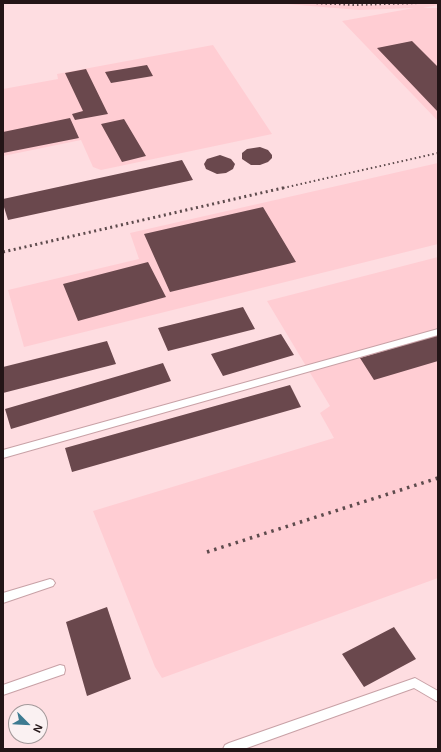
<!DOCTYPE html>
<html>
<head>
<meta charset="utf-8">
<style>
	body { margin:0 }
	#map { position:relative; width:441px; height:752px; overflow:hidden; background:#fedde1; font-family:Arial,sans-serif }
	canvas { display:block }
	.frame { position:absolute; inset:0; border:4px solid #231517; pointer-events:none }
	.north { position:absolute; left:8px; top:704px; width:40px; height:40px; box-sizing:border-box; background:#faf1f2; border:1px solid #a4999a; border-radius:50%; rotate:114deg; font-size:11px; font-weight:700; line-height:16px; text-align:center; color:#231517 }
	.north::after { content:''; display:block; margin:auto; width:14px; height:18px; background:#3d7b91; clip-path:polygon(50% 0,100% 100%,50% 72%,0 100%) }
</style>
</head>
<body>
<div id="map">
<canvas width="441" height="752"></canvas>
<div class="frame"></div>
<div class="north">N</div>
</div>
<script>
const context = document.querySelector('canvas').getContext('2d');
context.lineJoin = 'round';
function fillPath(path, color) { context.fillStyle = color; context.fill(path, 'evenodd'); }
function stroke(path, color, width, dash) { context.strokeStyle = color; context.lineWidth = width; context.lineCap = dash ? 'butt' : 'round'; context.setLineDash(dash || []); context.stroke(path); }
const built = new Path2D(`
	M 275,3 L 370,5 L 438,3 L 438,5 L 423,8 L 438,8 L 438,121 L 342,21 L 414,8 L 359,10 Z
	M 213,45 L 272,134 L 101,170 L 93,167 L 81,140 L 3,156 L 3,89 L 58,79 L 57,74 Z
	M 438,163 L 438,244 L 24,347 L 8,290 L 139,259 L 130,233 Z
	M 438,257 L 438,578 L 162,678 L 155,667 L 93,511 L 334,438 L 320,413 L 330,406 L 267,301 Z`);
const building = new Path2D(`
	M 412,41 L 438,67 L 438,112 L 377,48 Z
	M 147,65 L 153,76 L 111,83 L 105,72 Z
	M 86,69 L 108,114 L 75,120 L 72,114 L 83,111 L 65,73 Z
	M 70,118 L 79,138 L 3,153 L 3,132 Z
	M 124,119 L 146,156 L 122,162 L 101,124 Z
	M 260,147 L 268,150 L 272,155 L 272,158 L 268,162 L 260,165 L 251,165 L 242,159 L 242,153 L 247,149 Z
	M 220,155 L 231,159 L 235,164 L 233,169 L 226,173 L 217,174 L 206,169 L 204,164 L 207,159 Z
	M 182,160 L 193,180 L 8,220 L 3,204 L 3,199 Z
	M 263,207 L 296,262 L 170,292 L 144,234 Z
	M 148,262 L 166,297 L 78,321 L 63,284 Z
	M 243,307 L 255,329 L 168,351 L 158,328 Z
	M 281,334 L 294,355 L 223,376 L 211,354 Z
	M 438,335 L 438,361 L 374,380 L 360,358 Z
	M 107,341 L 116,364 L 3,393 L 3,367 Z
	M 163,363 L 171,381 L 11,429 L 5,409 Z
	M 290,385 L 301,407 L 72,472 L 65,448 Z
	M 107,607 L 131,679 L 87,696 L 66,622 Z
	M 394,627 L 416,659 L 364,687 L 342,654 Z`);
const lane = new Path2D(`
	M 438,329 L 438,335 L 3,458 L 3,450 Z
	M 50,579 L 53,580 L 55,583 L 53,586 L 3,603 L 3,593 Z
	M 60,665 L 64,666 L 65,670 L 64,674 L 3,695 L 3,685 Z
	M 415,678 L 438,691 L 438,702 L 414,688 L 244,749 L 223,749 L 225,745 L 229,743 Z`);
const railFar2 = new Path2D(`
	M 312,3 L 355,5 L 421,3
	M 283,188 L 438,153`);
const railFar1 = new Path2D(`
	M 3,252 L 287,187`);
const rail = new Path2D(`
	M 207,552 L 438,478`);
fillPath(built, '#ffcdd3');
fillPath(building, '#6a484d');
stroke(lane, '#c8a1a6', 2);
fillPath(lane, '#fff');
stroke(railFar2, '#5e4b4d', 2, [1.5, 3]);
stroke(railFar1, '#5e4b4d', 3, [2, 3.5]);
stroke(rail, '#5e4b4d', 3.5, [2.5, 5]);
</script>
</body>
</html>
